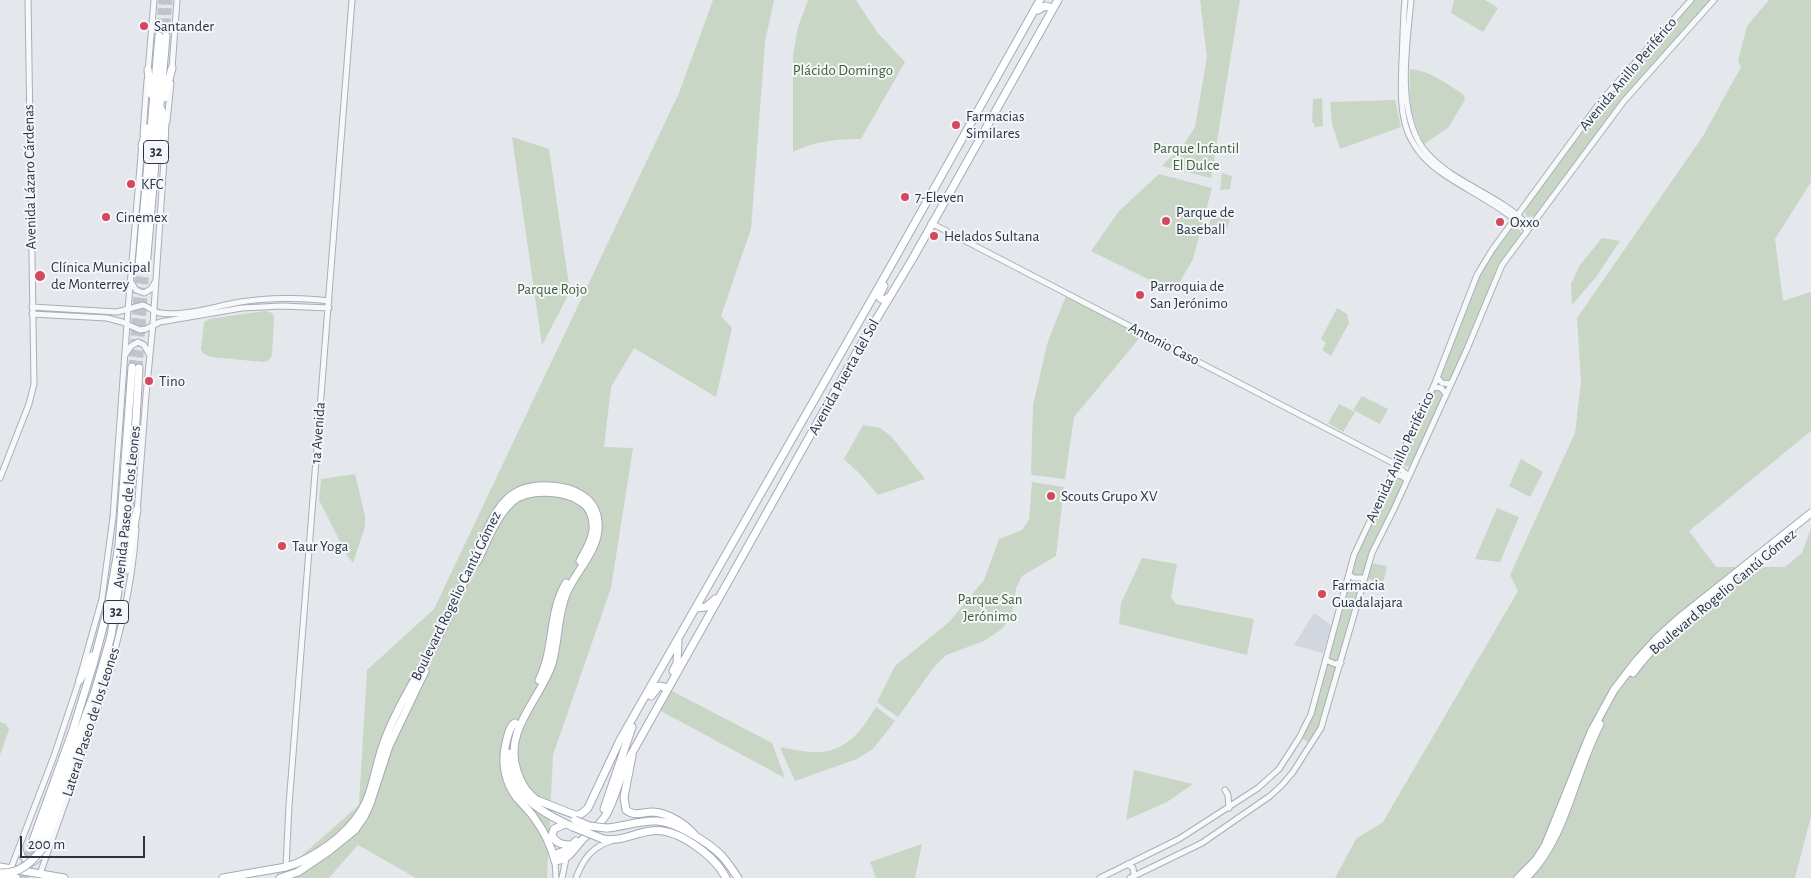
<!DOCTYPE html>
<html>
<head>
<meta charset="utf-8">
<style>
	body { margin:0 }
	#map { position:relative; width:1811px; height:878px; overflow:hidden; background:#e4e7ec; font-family:"Alegreya Sans",sans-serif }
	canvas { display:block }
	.scale { position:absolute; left:20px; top:836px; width:125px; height:22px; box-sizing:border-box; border:2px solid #2b3445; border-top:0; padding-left:6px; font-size:15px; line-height:18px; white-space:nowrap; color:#2b3445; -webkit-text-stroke:4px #f4f6f9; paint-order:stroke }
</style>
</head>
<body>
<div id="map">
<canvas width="1811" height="878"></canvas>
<div class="scale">200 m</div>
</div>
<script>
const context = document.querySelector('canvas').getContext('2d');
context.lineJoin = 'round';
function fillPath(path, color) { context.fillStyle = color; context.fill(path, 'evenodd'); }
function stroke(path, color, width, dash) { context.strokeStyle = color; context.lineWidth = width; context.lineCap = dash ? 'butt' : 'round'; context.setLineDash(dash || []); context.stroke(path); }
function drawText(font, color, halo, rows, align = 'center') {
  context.font = font + ' "Alegreya Sans",sans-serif'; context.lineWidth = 4; context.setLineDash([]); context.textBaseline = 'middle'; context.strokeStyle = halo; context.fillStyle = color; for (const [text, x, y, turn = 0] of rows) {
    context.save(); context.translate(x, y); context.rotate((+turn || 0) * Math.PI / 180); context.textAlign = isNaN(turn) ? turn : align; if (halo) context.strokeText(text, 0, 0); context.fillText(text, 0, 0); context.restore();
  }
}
const built = new Path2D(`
	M 1314,613 L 1329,623 L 1331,627 L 1323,653 L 1294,645 Z`);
const green = new Path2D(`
	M 713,0 L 774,0 L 765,42 L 751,229 L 721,316 L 732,328 L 716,397 L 634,348 L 611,387 L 604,447 L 633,448 L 611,588 L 553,755 L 547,878 L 416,878 L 358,845 L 329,878 L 288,878 L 290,866 L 359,805 L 367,670 L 434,609 L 679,93 Z
	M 808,0 L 856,0 L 877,32 L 905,62 L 861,139 C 837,139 815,141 793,152 L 793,55 L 798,27 Z
	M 1200,0 L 1240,0 L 1211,178 L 1162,166 L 1185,143 L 1195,127 L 1207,57 Z
	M 1454,0 L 1485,0 L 1498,8 L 1483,32 L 1451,13 Z
	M 1693,0 L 1712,0 L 1627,94 L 1536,216 L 1527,217 L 1525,214 L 1526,208 L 1611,93 Z
	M 1769,0 L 1811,0 L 1811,182 L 1775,239 L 1783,301 L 1811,292 L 1811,431 L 1689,531 L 1716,567 L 1785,567 L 1802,553 L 1811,528 L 1811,816 L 1795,878 L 1335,878 L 1356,839 L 1383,822 L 1518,591 L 1510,575 L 1575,433 L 1581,382 L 1577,318 L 1703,136 L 1741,67 L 1738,61 L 1747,26 Z
	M 1410,69 C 1431,71 1447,84 1464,95 L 1465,100 L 1448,128 L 1424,144 C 1410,115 1409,100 1410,69 Z
	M 1322,98 L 1323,126 L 1314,127 L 1314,123 L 1312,123 L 1313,99 Z
	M 1395,100 L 1401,127 L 1340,149 L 1332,124 L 1330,102 Z
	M 512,137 L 549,149 L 570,292 L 542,345 Z
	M 1222,173 L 1232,176 L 1230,189 L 1220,190 Z
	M 1159,174 L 1212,188 L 1193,259 L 1174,292 L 1091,251 L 1119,211 Z
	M 1212,215 L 1230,219 L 1227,229 L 1209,225 Z
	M 1512,227 L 1520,230 L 1522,235 L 1497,268 L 1472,334 L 1451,381 L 1444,381 L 1441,376 L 1482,269 Z
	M 1602,238 L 1620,241 L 1596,277 L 1572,305 L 1571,284 L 1580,265 Z
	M 1066,296 L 1142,335 L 1074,417 L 1065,479 L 1032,475 L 1031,472 L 1033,405 L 1048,341 Z
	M 1337,308 L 1347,314 L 1349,323 L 1331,356 L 1322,350 L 1326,343 L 1321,339 Z
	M 265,311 L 272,313 L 274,317 L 272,355 L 269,360 L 264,362 L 210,357 L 203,353 L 201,349 L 204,322 L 209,319 Z
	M 1438,389 L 1444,395 L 1412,466 L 1406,467 L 1401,461 L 1433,390 Z
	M 1362,396 L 1388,409 L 1380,424 L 1353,410 Z
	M 1339,404 L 1355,412 L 1343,432 L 1328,423 Z
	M 863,425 L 880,428 L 891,436 L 925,479 L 878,495 L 862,476 L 844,459 Z
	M 1521,459 L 1543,472 L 1530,497 L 1509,486 Z
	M 355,474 L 365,516 L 365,527 L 353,563 L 348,557 L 319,500 L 321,479 Z
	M 1396,476 L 1405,481 L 1379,535 L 1328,700 L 1318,727 L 1308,742 L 1302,738 L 1309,725 L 1356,555 L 1394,477 Z
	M 1032,482 L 1064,487 L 1056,556 L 1022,576 L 1016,588 L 1012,616 L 1002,629 L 984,641 L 946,655 L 934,667 L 898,717 L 877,702 L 895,666 L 949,622 L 984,580 L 999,539 L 1022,530 L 1029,520 Z
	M 1497,508 L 1519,517 L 1500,562 L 1475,559 Z
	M 1142,558 L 1177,564 L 1171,597 L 1176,604 L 1254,619 L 1247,655 L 1119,624 L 1121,603 Z
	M 1371,563 L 1387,566 L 1383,583 L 1367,579 Z
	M 670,690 L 772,743 L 785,778 L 659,710 Z
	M 876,707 L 895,721 L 873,749 L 857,759 L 795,781 L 781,750 L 782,747 C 831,760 851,749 876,707 Z
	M 0,722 L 6,724 L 9,730 L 0,755 Z
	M 1134,770 L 1193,784 L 1167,802 L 1126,820 Z
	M 922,844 L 915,878 L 876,878 L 870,862 Z`);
const majorTunnel = new Path2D(`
	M 159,36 L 162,0
	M 166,36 L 169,0
	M 132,367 L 139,266
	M 139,368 L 146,267
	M 19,878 L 32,843
	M 25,878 L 38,843`);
const minor = new Path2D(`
	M 1405,0 C 1403,20 1403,41 1402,61 C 1400,110 1399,145 1445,175 C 1472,193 1503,207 1527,230
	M 1411,0 C 1407,44 1396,108 1422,147 C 1429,157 1440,166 1450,173 C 1477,191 1508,203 1530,227
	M 172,69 L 177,0
	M 148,72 L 154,0
	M 167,122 L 171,83
	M 143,134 L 147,80
	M 931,223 L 1393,463 L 1409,476
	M 131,282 L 136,290 L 144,293 L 151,289 L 155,282
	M 32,307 L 117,312 L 143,305 C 149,307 154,312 160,313 C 184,317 216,306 240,302 C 267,298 302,297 329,301
	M 32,314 L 107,318 L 122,322 L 140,330 L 146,329 L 160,322 L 242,308 L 282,306 L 329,308
	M 125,355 L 131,346 L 138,342 L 144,345 L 149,354
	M 1437,377 L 1442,383 L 1451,384
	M 1433,387 L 1441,388 L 1446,394
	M 1392,474 L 1402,476 L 1407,480
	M 0,478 L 29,404 L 34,384 L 28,0
	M 137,513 L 146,395 L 153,324 L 165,145
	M 1349,575 L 1354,578 L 1364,578
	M 1326,660 L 1335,664 L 1341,663
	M 97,711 C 116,651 132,591 136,529
	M 1225,790 L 1228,795 L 1229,808
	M 20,848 L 22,856 L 27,862 L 34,862 L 44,854
	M 555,861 L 556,878
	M 1128,864 L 1133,868 L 1134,876
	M 286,867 L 289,805 L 352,0
	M 11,868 L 54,756 L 78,684 L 102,599 L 113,517 L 128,310 L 142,143
	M 40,874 L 83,752
	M 562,878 L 566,859
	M 576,878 C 583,859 592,847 611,841
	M 1100,878 L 1179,839 L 1258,788 L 1279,769 L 1299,738 L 1311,714 L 1354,555 L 1435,383 L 1477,275 L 1492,250 L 1601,101 L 1691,0
	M 1130,878 L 1202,843 L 1270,796 L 1282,785 L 1293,772 L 1321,728 L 1372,553 L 1394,509 L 1467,349 L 1502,265 L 1624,101 L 1714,0`);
const major = new Path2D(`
	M 1038,10 L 1045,6 L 1053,8
	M 148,70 L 151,94
	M 164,98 L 172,68
	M 161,109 L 165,118 L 164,148
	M 142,146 L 147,128
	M 139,266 L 159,36
	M 146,267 L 166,36
	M 884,286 L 880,294 L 880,298 L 884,300 L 889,297
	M 477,562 C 487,542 495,518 512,502 C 527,488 565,490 581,502 C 590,507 594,519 593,529 C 593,540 585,551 580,561
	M 1749,567 L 1792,534
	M 126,570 L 137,510
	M 696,608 L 706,607 L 715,599
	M 110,670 L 109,667 L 111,650
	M 673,671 L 677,663 L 678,640
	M 1633,673 C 1659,637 1697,610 1731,582
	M 80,680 L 92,656
	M 539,680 C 555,648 548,613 566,583
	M 651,696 L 659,686 L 668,688
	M 515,723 C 509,727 508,735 506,743 C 501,762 505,783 517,798 C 523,805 530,811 535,819 C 544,831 551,846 555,861 C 569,860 573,850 582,840 C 590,832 600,825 606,815 C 616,798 619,777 628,760 L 862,343 L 913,258 L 1058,0
	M 508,753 C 508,794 540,812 573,827
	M 632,756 L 624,797 L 626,810 C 635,817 642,812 653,812 C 668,813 684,823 694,834
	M 536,800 C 544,802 574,816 578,815 C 583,814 585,811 588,808 L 620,740 L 889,269 L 1040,0
	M 604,809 L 632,727
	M 565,824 L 554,829 L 552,835 C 556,844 563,845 572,845
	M 606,828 C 623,827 639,820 657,821 C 676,822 708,842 722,856 C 728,863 733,870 738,878
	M 603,839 C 621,842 634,833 651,831 C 677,827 715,856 726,878
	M 32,843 L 73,730 L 93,665 L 108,608 L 119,545 L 132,367
	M 38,843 L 95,691 L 111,636 L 125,545 L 134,454 L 139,368
	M 43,848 L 88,728 L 97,709
	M 553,855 L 567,850 L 576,841
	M 0,867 L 64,878
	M 223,878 L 286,867 C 313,859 346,836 361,811 C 373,792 375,767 383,745 C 397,705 423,668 442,630 C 457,601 469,569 483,539 C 490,525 495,510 507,499 C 524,483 548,484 569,489 C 585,494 597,505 598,522 C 601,548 577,569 567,592 C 557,614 559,640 552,664 C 540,700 503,730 517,771 C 521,784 529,795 539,802
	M 280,878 L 298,872 L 329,851 L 355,830 L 364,817 L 370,804 L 389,746 L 425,671
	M 1518,878 L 1536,860 L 1545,846 L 1591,732 L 1614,690 L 1637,660 L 1657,638 L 1678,619 L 1811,513
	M 1526,878 C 1567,838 1574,773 1600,724`);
const majorBridge = new Path2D(`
	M 575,820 L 589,826 L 606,828
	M 573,827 L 603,839
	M 0,873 C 20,874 31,863 43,848
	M 3,876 L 16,878`);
const markers = [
	[144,26,5,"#d1495b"],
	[956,125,5,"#d1495b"],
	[131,184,5,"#d1495b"],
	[905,197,5,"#d1495b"],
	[106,217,5,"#d1495b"],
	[1166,221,5,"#d1495b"],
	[1500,222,5,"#d1495b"],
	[934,236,5,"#d1495b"],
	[40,276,6,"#d1495b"],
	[1140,295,5,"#d1495b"],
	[149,381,5,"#d1495b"],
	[1051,496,5,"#d1495b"],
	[282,546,5,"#d1495b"],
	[1322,594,5,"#d1495b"]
];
const shields = [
	[156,152,25],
	[116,612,25]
];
const shieldNames = [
	["32",156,152],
	["32",116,612]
];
const poiNames = [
	["Santander",154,26],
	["Farmacias",966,116],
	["Similares",966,133],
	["KFC",141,184],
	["7-Eleven",915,197],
	["Parque de",1176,212],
	["Baseball",1176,229],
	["Cinemex",116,217],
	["Oxxo",1510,222],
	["Helados Sultana",944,236],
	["Clínica Municipal",51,267],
	["de Monterrey",51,284],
	["Parroquia de",1150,286],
	["San Jerónimo",1150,303],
	["Tino",159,381],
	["Scouts Grupo XV",1061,496],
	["Taur Yoga",292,546],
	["Farmacia",1332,585],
	["Guadalajara",1332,602]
];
const parkNames = [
	["Plácido Domingo",843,70],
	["Parque Infantil",1196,148],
	["El Dulce",1196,165],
	["Parque Rojo",552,289],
	["Parque San",990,599],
	["Jerónimo",990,616]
];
const streetNames = [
	["Avenida Anillo Periférico",1628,74,-50],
	["Avenida Lázaro Cárdenas",30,177,-91],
	["Antonio Caso",1164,344,27],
	["Avenida Puerta del Sol",844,377,-61],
	["1a Avenida",318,433,-86],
	["Avenida Anillo Periférico",1400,457,-65],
	["Avenida Paseo de los Leones",127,507,-84],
	["Boulevard Rogelio Cantú Gómez",1723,592,-40],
	["Boulevard Rogelio Cantú Gómez",456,596,-64],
	["Lateral Paseo de los Leones",91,722,-72]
];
fillPath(built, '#d2d6de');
fillPath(green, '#c9d6c5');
stroke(majorTunnel, '#bfc3cb', 7, [7, 3.5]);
stroke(minor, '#a9aeb7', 7);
stroke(major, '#a3abb8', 9);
stroke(minor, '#f7f8fa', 5);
stroke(major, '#fff', 7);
stroke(majorBridge, '#a3abb8', 9, []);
stroke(majorBridge, '#fff', 7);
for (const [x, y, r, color] of markers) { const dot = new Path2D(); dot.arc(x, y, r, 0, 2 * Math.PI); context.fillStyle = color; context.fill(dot); stroke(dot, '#f4f6f9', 2); }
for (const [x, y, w] of shields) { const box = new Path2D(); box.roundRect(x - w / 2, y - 11.5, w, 23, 4); context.fillStyle = '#f4f6f9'; context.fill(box); stroke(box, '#2b3445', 1); }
drawText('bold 14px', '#2b3445', null, shieldNames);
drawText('15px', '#2b3445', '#f4f6f9', poiNames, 'left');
drawText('15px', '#3f6138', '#f4f6f9', parkNames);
drawText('15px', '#2b3445', '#f4f6f9', streetNames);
</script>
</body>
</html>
